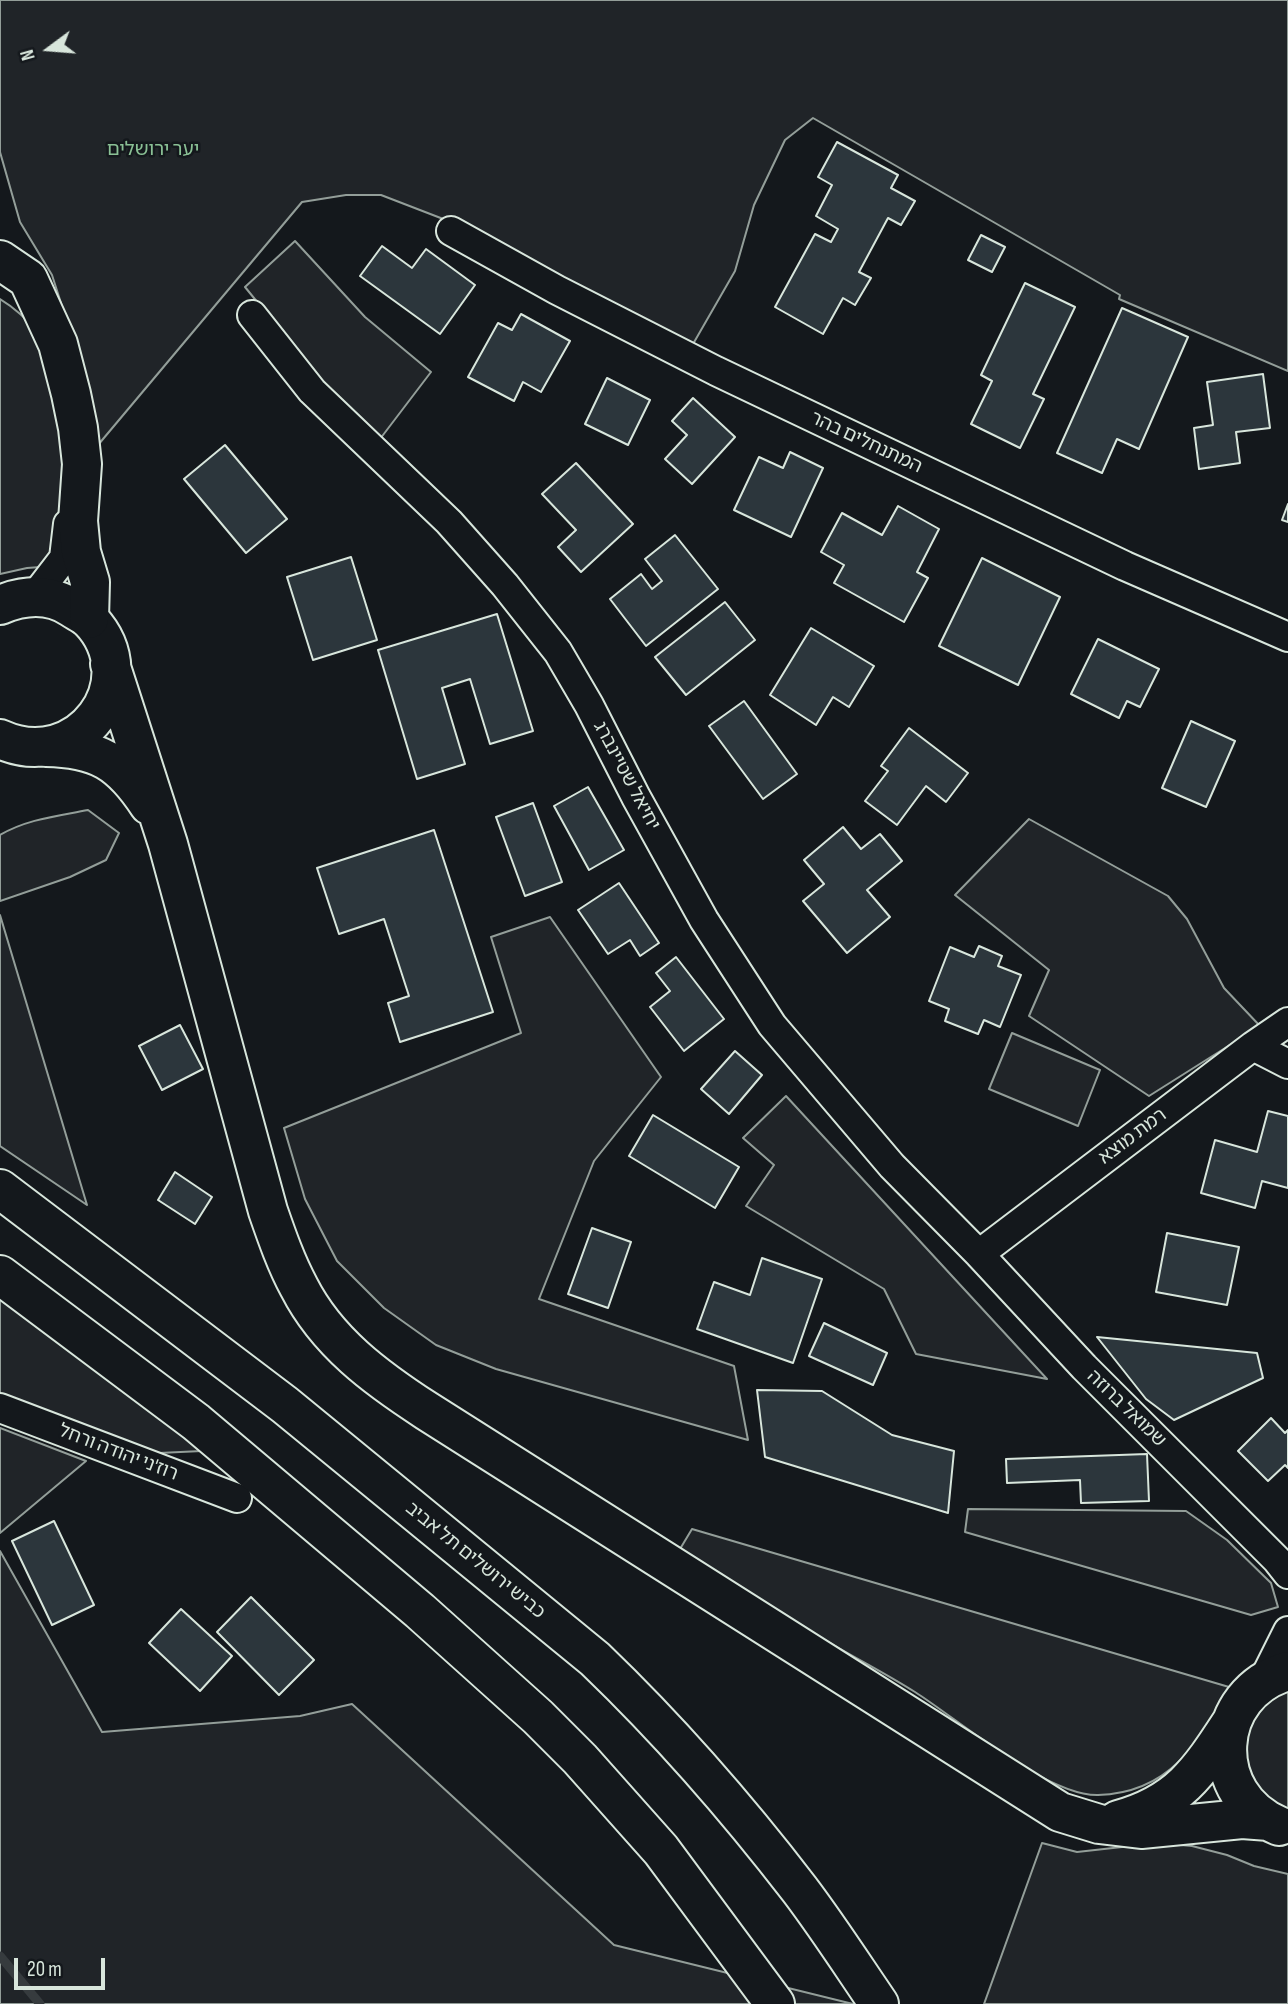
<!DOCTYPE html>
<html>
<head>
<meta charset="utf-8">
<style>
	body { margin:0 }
	#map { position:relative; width:1288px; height:2004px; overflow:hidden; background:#14181c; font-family:"Sofia Sans Condensed",sans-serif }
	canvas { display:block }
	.north { position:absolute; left:14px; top:14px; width:70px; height:70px; -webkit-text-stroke:5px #14181c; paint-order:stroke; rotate:254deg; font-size:19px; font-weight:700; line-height:28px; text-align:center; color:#d8e6dc }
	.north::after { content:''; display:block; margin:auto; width:24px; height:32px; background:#d8e6dc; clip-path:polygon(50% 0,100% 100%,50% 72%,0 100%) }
	.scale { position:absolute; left:14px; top:1958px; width:91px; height:32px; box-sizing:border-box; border:4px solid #d8e6dc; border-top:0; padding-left:9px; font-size:21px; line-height:24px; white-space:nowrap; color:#d8e6dc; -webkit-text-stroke:5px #14181c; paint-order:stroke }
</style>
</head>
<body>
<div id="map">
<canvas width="1288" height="2004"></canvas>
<div class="north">N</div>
<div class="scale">20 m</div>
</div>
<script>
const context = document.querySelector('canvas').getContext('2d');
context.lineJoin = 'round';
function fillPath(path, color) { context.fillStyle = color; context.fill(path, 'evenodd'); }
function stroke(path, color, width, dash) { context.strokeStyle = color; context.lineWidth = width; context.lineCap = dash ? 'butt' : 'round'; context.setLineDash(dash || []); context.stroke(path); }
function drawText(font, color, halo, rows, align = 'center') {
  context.font = font + ' "Sofia Sans Condensed","Noto Sans Hebrew",sans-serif'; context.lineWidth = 5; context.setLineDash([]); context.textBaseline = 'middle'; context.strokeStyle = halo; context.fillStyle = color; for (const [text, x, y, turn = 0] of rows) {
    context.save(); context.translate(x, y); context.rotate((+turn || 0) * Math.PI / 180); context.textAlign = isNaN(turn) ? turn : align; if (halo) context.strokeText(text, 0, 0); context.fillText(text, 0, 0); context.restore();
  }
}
const green = new Path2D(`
	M 0,0 L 1288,0 L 1288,371 L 1119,299 L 1120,295 L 813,118 L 785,140 L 754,205 L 735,271 L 689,351 L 464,227 L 381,195 L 346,195 L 302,202 L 98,445 L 77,353 L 52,275 L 20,222 L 0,152 Z
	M 295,241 L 365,317 L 431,372 L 380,439 L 315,373 L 245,287 Z
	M 0,299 C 15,308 26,318 37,332 L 67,456 L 54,566 L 27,568 L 0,574 Z
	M 88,810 L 119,833 L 106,860 L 70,877 L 0,901 L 0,835 C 27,819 58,816 88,810 Z
	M 1029,819 L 1168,896 L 1187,919 L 1224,988 L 1260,1026 L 1149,1096 L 1029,1016 L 1049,970 L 955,895 Z
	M 0,915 L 87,1205 L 0,1146 Z
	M 550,917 L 661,1077 L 594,1161 L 539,1299 L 734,1366 L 748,1440 L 496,1369 L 436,1345 L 384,1308 L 337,1261 L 305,1199 L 284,1128 L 521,1033 L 491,937 Z
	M 1012,1033 L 1100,1070 L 1078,1126 L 989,1089 Z
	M 786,1096 L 1047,1379 L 916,1354 L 884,1289 L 746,1206 L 774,1165 L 743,1138 Z
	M 0,1295 L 202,1451 L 159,1453 L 110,1440 L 0,1394 Z
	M 0,1428 L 86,1461 L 0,1533 Z
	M 968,1509 L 1186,1511 L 1227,1540 L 1271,1583 L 1278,1607 L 1251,1615 L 965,1532 Z
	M 692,1529 L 1229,1687 C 1199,1743 1170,1793 1098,1795 C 1047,1796 959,1720 915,1692 C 890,1676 863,1662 837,1647 C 784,1616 730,1585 677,1554 Z
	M 0,1551 L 102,1732 L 300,1716 L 352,1704 L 614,1945 L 853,2004 L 0,2004 Z
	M 1288,1689 L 1288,1811 L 1263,1797 L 1240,1754 L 1251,1713 Z
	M 1042,1843 L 1077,1852 L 1158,1843 L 1192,1846 L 1227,1855 L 1254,1866 L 1288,1874 L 1288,2004 L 984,2004 Z`);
const stream = new Path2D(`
	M 0,1956 L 40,2004`);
const building = new Path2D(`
	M 837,142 L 898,175 L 891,188 L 915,201 L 901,225 L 888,218 L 859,272 L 871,278 L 855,305 L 843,298 L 823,334 L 775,307 L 815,234 L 831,242 L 838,229 L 816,216 L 832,185 L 818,177 Z
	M 981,235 L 1005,247 L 992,272 L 968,260 Z
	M 382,246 L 412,268 L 426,249 L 475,285 L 440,334 L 360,276 Z
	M 1025,283 L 1075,307 L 1033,394 L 1044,399 L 1020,448 L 971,424 L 992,381 L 981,375 Z
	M 1122,308 L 1188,337 L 1139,449 L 1117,439 L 1102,473 L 1057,453 Z
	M 521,314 L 570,341 L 541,392 L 523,382 L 514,401 L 468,377 L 498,323 L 512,330 Z
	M 1263,374 L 1270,428 L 1236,432 L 1240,463 L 1199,469 L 1194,428 L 1213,425 L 1207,382 Z
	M 607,378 L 650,400 L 628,445 L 585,424 Z
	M 693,398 L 735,437 L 692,484 L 665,459 L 687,435 L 672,421 Z
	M 225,445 L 287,519 L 246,553 L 184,479 Z
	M 790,452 L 823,468 L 791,537 L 734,510 L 759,457 L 783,468 Z
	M 576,463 L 633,524 L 581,572 L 558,547 L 576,530 L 542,494 Z
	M 1288,504 L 1288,522 L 1282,520 Z
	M 898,506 L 939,529 L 917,572 L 928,578 L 904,622 L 834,583 L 844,565 L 821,552 L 842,513 L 882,535 Z
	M 675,535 L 718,589 L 646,646 L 610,599 L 641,574 L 652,589 L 662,581 L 645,559 Z
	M 351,557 L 377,640 L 313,660 L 287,577 Z
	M 982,558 L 1060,597 L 1018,685 L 939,646 Z
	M 725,602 L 755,640 L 686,695 L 655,657 Z
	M 497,614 L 533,731 L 490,744 L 470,679 L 442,688 L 465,764 L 417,779 L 378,650 Z
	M 811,628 L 874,666 L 849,707 L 833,697 L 816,725 L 770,695 Z
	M 1098,639 L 1159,669 L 1140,707 L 1127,701 L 1119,718 L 1071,694 Z
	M 744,701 L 797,774 L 763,799 L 709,726 Z
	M 1191,721 L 1235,741 L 1206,807 L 1162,788 Z
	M 909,728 L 968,773 L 946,802 L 926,786 L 897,825 L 865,801 L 888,771 L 881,766 Z
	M 588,787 L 624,850 L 589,870 L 554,806 Z
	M 533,803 L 562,882 L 525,896 L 496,817 Z
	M 843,827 L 861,849 L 880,834 L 902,861 L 867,890 L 890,917 L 847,953 L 803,901 L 824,884 L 804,860 Z
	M 434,830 L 493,1012 L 400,1042 L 388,1003 L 409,996 L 384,919 L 339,934 L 317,868 Z
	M 619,883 L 659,943 L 640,956 L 630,940 L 608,954 L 578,910 Z
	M 979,946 L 1002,956 L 998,966 L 1021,975 L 1000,1027 L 984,1020 L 978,1034 L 945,1021 L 949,1009 L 929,1001 L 950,947 L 974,957 Z
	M 676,957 L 724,1019 L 684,1051 L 650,1007 L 670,991 L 656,973 Z
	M 180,1025 L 203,1069 L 162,1090 L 139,1046 Z
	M 735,1051 L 762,1075 L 729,1114 L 701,1089 Z
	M 1268,1111 L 1288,1116 L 1288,1188 L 1262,1181 L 1255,1208 L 1201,1193 L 1215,1140 L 1257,1152 Z
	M 653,1115 L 739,1167 L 715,1208 L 629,1156 Z
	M 175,1172 L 212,1197 L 195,1224 L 158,1200 Z
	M 592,1228 L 631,1242 L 608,1308 L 568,1294 Z
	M 1167,1233 L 1239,1247 L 1227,1305 L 1156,1292 Z
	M 762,1258 L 822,1279 L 793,1363 L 697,1329 L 714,1282 L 750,1295 Z
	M 824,1323 L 887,1353 L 873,1385 L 809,1356 Z
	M 1097,1337 L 1257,1353 L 1263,1378 L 1174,1420 L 1146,1399 Z
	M 757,1390 L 822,1391 L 892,1435 L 954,1451 L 948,1513 L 765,1457 Z
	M 1271,1418 L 1285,1433 L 1288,1430 L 1288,1468 L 1285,1465 L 1268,1481 L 1238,1451 Z
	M 1147,1454 L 1149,1501 L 1081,1503 L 1080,1480 L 1007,1483 L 1006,1459 Z
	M 54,1521 L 94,1605 L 52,1625 L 12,1541 Z
	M 251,1597 L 314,1660 L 279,1695 L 217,1632 Z
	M 181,1609 L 232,1656 L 200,1691 L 149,1643 Z`);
const street = new Path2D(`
	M 451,231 L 557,290 L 716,371 L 1125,566 L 1288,637
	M 252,315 L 312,391 L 449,522 L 505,585 L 558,652 L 589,705 L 636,797 L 704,920 L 772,1025 L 892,1166 L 979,1254 L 1084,1367 L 1277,1560 L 1288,1574
	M 34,597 L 64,558 L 68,524
	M 1253,1046 L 1288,1064
	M 979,1254 L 1253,1046 L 1288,1022
	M 0,1408 L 237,1498
	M 1262,1683 L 1288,1631`);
const secondary = new Path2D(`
	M 0,605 C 24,595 50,593 72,608 C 78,612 85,615 90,620 C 148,681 79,775 0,739
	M 110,664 L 168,844 L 268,1211 C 277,1237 286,1263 299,1287 C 327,1342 376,1378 427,1411 L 1060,1812 L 1099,1824 L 1141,1829 L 1242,1819 L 1269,1821
	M 46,747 C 98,748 121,762 149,805
	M 1118,1820 C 1178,1804 1199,1772 1231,1723
	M 1279,1826 C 1206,1795 1211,1693 1288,1671`);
const highway = new Path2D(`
	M 0,260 L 28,279 L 58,344 L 71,394 L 78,428 L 82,464 L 78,521 L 81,552 L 90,582 L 89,619
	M 0,1189 L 285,1405 L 595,1659 C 670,1731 737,1808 800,1890 C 828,1927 853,1966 879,2004
	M 0,1275 L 196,1422 L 420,1611 L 538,1717 L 580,1759 L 661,1850 L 775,2004`);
const parkNames = [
	["יער ירושלים",153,150]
];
const streetNames = [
	["המתנחלים בהר",866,443,25],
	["יחיאל שטיינברג",626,776,62],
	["רמת מוצא",1133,1137,-37],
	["שמואל ברוזה",1126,1409,44],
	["רוז'ני יהודה ורחל",118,1453,21],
	["כביש ירושלים תל אביב",475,1561,39]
];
fillPath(green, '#202428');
stroke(green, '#939e99', 2);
stroke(stream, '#363b3e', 9);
fillPath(building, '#2c363c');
stroke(building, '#d8e6dc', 2);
stroke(street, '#d8e6dc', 32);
stroke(secondary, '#d8e6dc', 42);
stroke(highway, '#d8e6dc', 42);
stroke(street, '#14181c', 28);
stroke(secondary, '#14181c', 38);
stroke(highway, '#14181c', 38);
drawText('19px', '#8ac095', '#14181c', parkNames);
drawText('19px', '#d8e6dc', '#14181c', streetNames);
</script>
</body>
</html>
